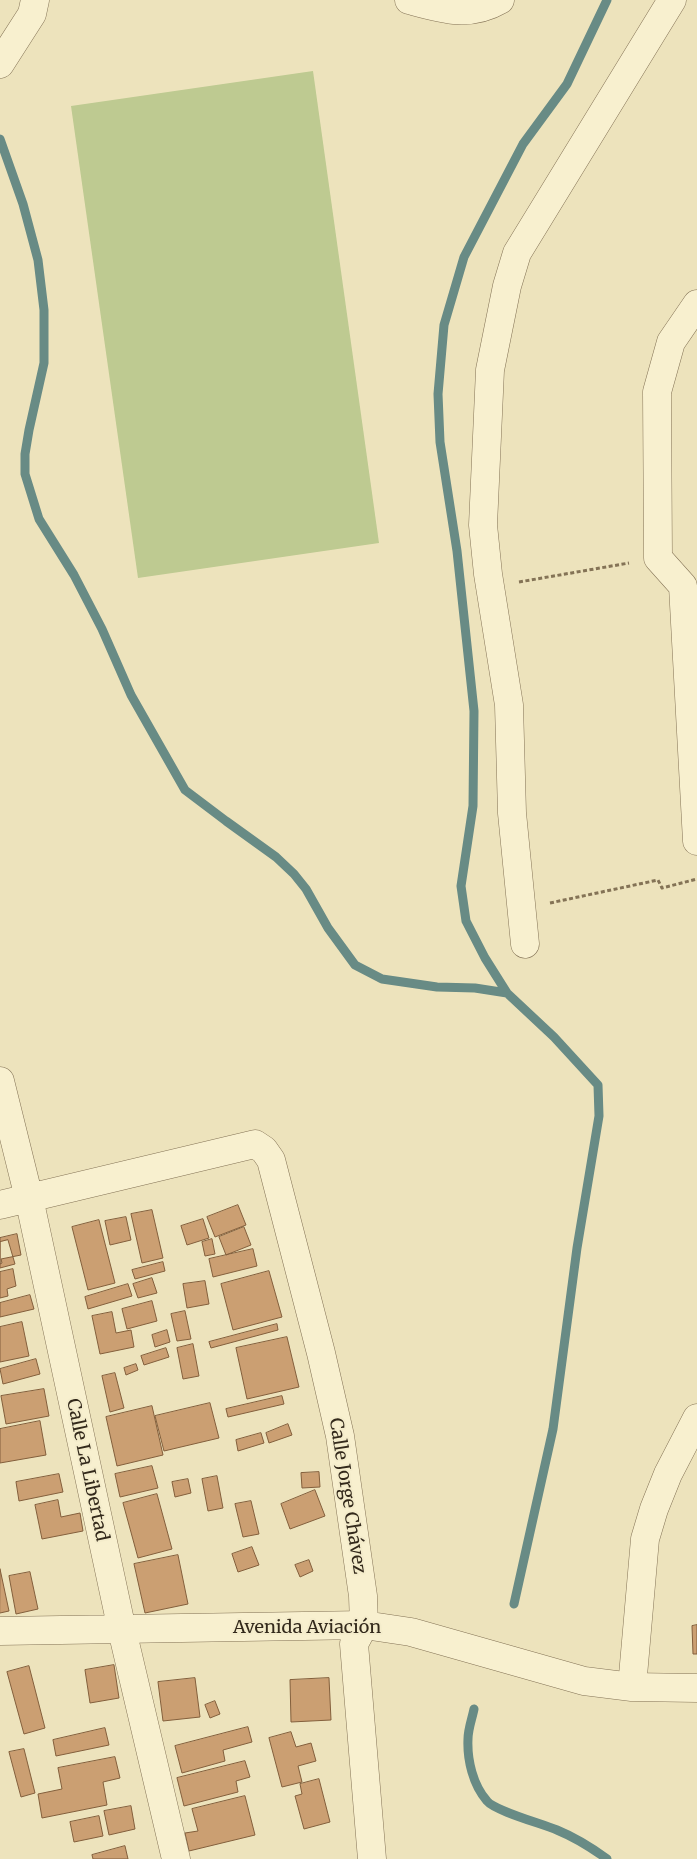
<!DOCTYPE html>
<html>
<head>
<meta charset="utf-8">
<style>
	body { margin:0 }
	canvas { display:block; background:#ede3bc }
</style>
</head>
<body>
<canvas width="697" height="1859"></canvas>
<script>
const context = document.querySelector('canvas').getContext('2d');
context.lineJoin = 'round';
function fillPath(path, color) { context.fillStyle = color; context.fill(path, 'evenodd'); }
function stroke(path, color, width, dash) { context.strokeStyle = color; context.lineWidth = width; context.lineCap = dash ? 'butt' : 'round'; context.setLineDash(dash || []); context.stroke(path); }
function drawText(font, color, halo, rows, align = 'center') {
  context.font = font + ' Merriweather,serif'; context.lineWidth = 4; context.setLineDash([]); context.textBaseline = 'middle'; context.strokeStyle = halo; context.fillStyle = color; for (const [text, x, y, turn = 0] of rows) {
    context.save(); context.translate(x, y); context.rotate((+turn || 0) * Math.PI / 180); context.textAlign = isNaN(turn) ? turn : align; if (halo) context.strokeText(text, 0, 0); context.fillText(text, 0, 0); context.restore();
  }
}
const green = new Path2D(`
	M 313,71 L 379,543 L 138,578 L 71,106 Z`);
const stream = new Path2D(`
	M 0,139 L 23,204 L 38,260 L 44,310 L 44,363 L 29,430 L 25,454 L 25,474 L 39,519 L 74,575 L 102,629 L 131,695 L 185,790 L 226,821 L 276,857 L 294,874 L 306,889 L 328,928 L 355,965 L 382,979 L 437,987 L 475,988 L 507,993
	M 514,1604 L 553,1429 L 577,1248 L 599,1116 L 598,1085 L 554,1037 L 507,993 L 485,958 L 466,921 L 461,886 L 473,806 L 474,711 L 457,551 L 440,442 L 438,394 L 444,325 L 464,257 L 523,144 L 567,84 L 607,0
	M 474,1709 C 472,1719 468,1729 468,1739 C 467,1760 473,1785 487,1801 C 495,1811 543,1824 557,1830 C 574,1837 592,1848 607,1859`);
const building = new Path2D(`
	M 238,1205 L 246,1225 L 215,1237 L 207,1217 Z
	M 152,1210 L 163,1258 L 142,1263 L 131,1214 Z
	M 126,1217 L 131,1240 L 110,1245 L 105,1221 Z
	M 203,1219 L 209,1238 L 187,1245 L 181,1226 Z
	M 99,1220 L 115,1283 L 88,1290 L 72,1227 Z
	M 244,1227 L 251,1245 L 226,1255 L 219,1237 Z
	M 17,1234 L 21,1255 L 1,1259 L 2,1263 L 0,1264 L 0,1238 Z
	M 212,1239 L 215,1254 L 205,1256 L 202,1242 Z
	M 8,1240 L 15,1264 L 0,1268 L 0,1242 Z
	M 253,1249 L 257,1266 L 213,1277 L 209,1259 Z
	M 163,1262 L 165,1271 L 135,1279 L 132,1270 Z
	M 13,1269 L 16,1286 L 7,1289 L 8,1296 L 0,1298 L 0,1272 Z
	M 269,1271 L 282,1317 L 233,1330 L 221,1284 Z
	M 152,1278 L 157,1293 L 138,1298 L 133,1284 Z
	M 205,1281 L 209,1304 L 187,1308 L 183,1284 Z
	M 128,1284 L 132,1296 L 88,1309 L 85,1297 Z
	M 30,1295 L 34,1309 L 0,1317 L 0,1303 Z
	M 152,1301 L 157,1321 L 127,1329 L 122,1309 Z
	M 185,1311 L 191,1339 L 177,1341 L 171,1314 Z
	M 112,1312 L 116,1333 L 131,1330 L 134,1347 L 100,1354 L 92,1316 Z
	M 22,1322 L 29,1356 L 0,1362 L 0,1327 Z
	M 277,1324 L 278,1330 L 211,1348 L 209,1342 Z
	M 167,1330 L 170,1342 L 155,1347 L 152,1335 Z
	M 287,1337 L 299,1387 L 247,1399 L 236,1348 Z
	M 193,1344 L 199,1376 L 183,1379 L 177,1348 Z
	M 166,1348 L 169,1357 L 144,1365 L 141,1356 Z
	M 36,1359 L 40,1374 L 3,1384 L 0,1369 Z
	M 136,1364 L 138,1370 L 126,1375 L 124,1368 Z
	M 115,1373 L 124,1408 L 110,1412 L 102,1376 Z
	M 44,1389 L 49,1416 L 6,1424 L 1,1396 Z
	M 282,1396 L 284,1404 L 228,1417 L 226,1409 Z
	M 210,1403 L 219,1438 L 164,1451 L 155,1416 Z
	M 152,1406 L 163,1455 L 117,1466 L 106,1417 Z
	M 40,1421 L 46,1455 L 0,1463 L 0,1429 Z
	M 288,1424 L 292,1435 L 269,1443 L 266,1433 Z
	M 261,1433 L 264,1443 L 238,1451 L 236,1440 Z
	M 152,1466 L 158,1488 L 120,1497 L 115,1474 Z
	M 319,1472 L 320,1487 L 302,1488 L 301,1473 Z
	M 59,1474 L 63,1492 L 19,1501 L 16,1482 Z
	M 217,1476 L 223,1508 L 208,1511 L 202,1479 Z
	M 188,1479 L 191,1493 L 175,1497 L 172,1482 Z
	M 315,1490 L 325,1516 L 290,1529 L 281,1504 Z
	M 157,1494 L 172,1549 L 138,1558 L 123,1503 Z
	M 58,1500 L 61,1517 L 80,1513 L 83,1531 L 42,1539 L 35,1505 Z
	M 251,1501 L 259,1534 L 243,1537 L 235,1504 Z
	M 252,1547 L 259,1565 L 238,1572 L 232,1554 Z
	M 178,1555 L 188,1604 L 145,1613 L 134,1564 Z
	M 309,1560 L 313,1571 L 300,1577 L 295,1565 Z
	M 0,1569 L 9,1611 L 0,1613 Z
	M 30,1572 L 38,1609 L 16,1614 L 9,1576 Z
	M 697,1625 L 697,1654 L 693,1654 L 692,1626 Z
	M 114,1665 L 119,1698 L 90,1703 L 85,1670 Z
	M 29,1666 L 45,1728 L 24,1734 L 7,1672 Z
	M 195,1678 L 200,1717 L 163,1721 L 158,1682 Z
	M 329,1678 L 331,1720 L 291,1722 L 290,1680 Z
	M 215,1701 L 220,1714 L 210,1718 L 205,1705 Z
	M 248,1727 L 252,1742 L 223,1750 L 225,1761 L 182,1773 L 175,1746 Z
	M 105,1728 L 109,1745 L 56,1756 L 53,1740 Z
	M 291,1732 L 296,1747 L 311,1743 L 316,1761 L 298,1766 L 302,1782 L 282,1787 L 269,1738 Z
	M 24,1749 L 35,1793 L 21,1797 L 9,1752 Z
	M 115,1757 L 120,1778 L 103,1782 L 107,1805 L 42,1818 L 38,1794 L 62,1789 L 58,1768 Z
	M 245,1761 L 250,1777 L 236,1781 L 238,1792 L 184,1806 L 177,1778 Z
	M 319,1779 L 330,1822 L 304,1829 L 295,1796 L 302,1794 L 300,1784 Z
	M 245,1796 L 255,1835 L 189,1851 L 185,1833 L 198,1831 L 192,1809 Z
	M 131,1806 L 135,1829 L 109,1835 L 104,1811 Z
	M 99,1816 L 103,1836 L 74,1842 L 70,1822 Z
	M 125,1846 L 128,1859 L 93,1859 L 92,1855 Z`);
const path = new Path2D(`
	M 519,582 L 629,563
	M 550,903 L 658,880 L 662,888 L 697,879`);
const minor = new Path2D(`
	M 409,0 C 442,9 469,18 500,0
	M 0,64 L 32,14 L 35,0
	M 697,304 L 671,342 L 657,392 L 658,558 L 683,586 L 697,841
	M 525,944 L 512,813 L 509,705 L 488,574 L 483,525 L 490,370 L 507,286 L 517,253 L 672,0
	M 0,1081 L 29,1198 L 122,1630 L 176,1859
	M 0,1205 L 255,1144 L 264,1150 L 271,1160 L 321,1353 L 340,1436 L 363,1596 L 364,1625 L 354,1644 L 372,1859
	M 0,1631 L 364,1625 L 411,1632 L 584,1681 L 632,1687 L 697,1688
	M 632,1687 L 645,1539 L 654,1509 L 668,1474 L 697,1418`);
const streetNames = [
	["Calle La Libertad",87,1470,78],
	["Calle Jorge Chávez",347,1496,81],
	["Avenida Aviación",307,1628]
];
fillPath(green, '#beca91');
stroke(stream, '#688b85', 9);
fillPath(building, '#cb9f72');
stroke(building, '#835f3c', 1);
stroke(minor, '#847356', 29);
stroke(path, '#847356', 3, [4, 2.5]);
stroke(minor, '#f8f0cf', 28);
drawText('18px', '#33291b', '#f4eccb', streetNames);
</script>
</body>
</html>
